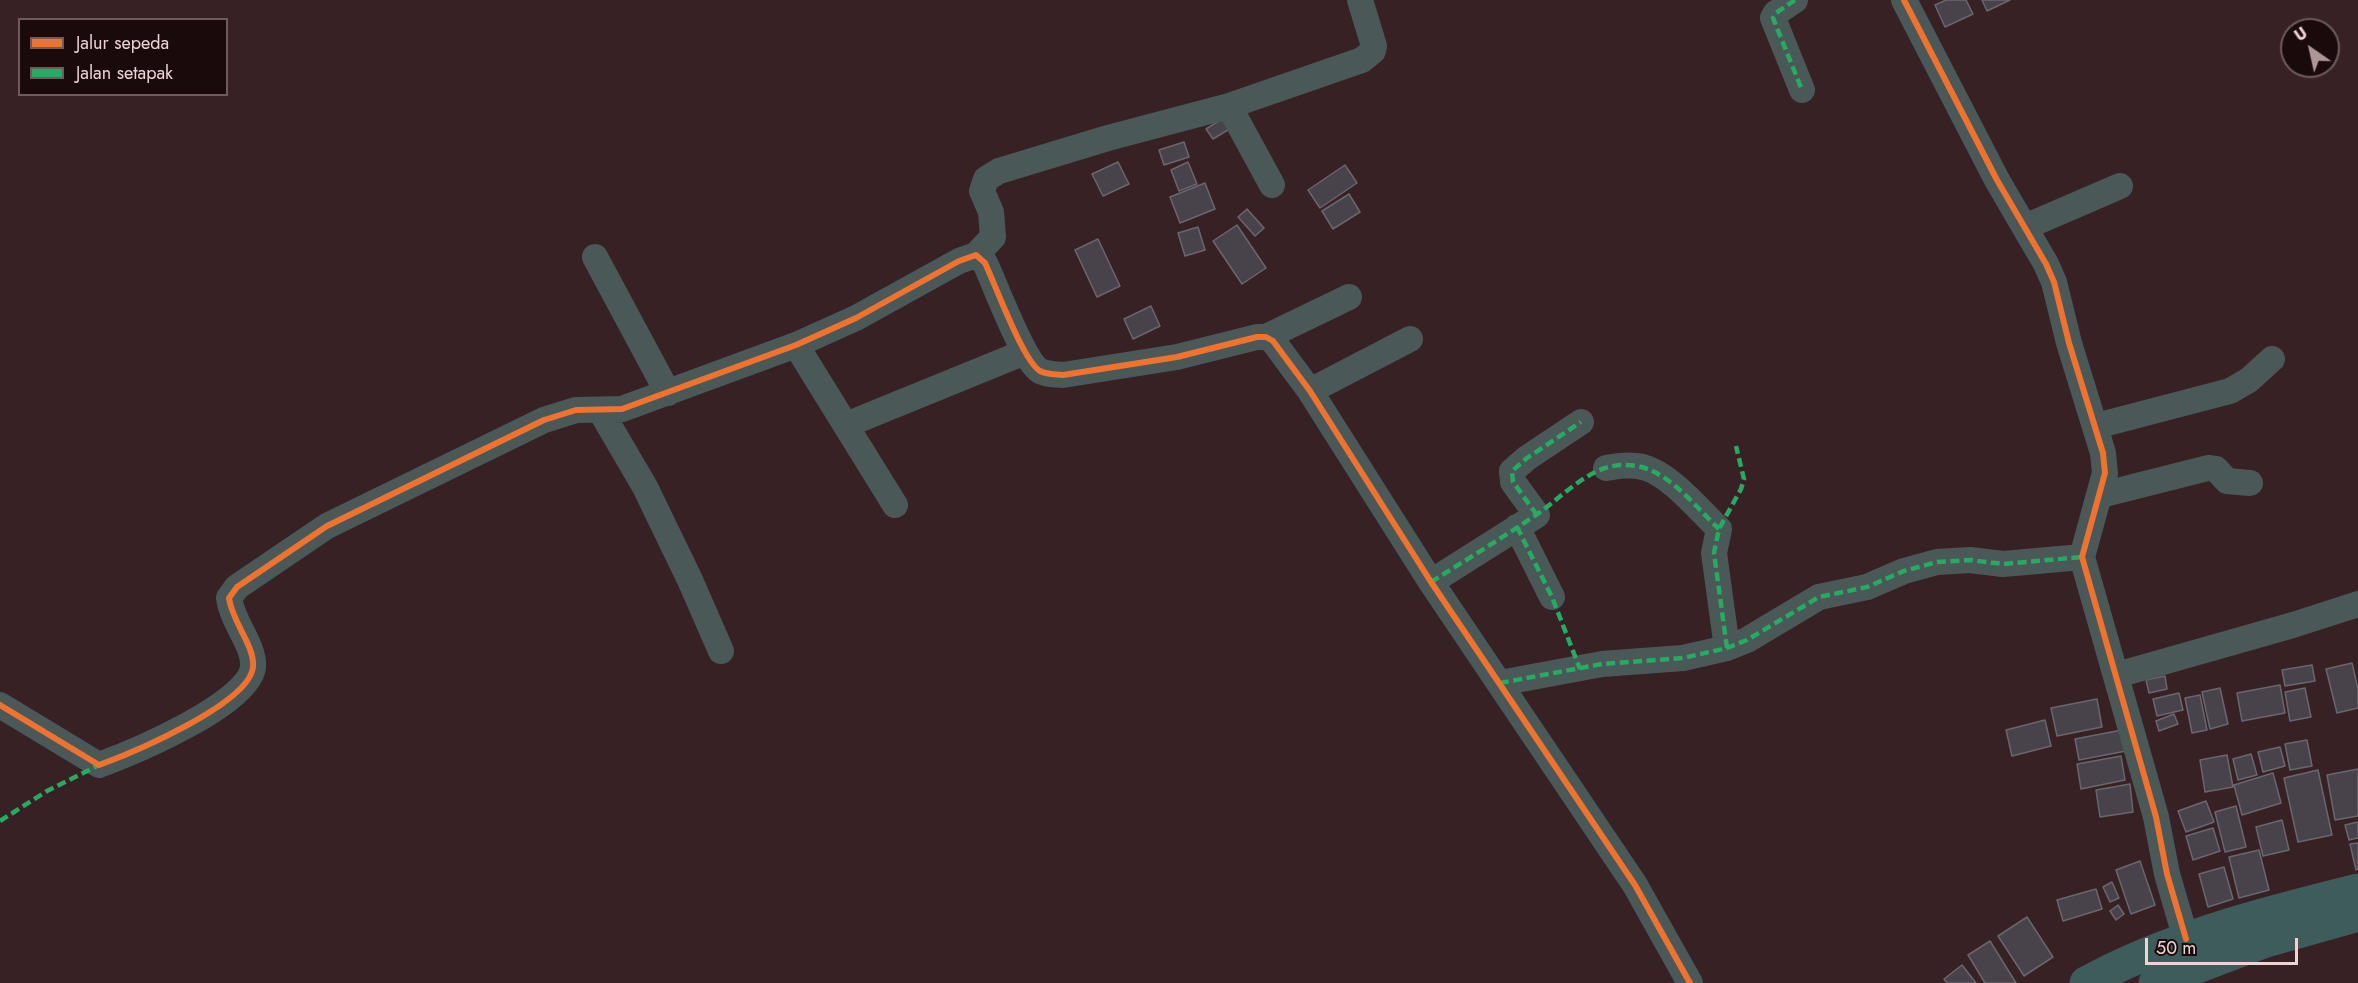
<!DOCTYPE html>
<html>
<head>
<meta charset="utf-8">
<style>
	body { margin:0 }
	#map { position:relative; width:2358px; height:983px; overflow:hidden; background:#372124; font-family:Jost,sans-serif }
	canvas { display:block }
	.legend { position:absolute; left:18px; top:18px; width:210px; height:78px; box-sizing:border-box; background:#1b0a0c; border:2px solid #6f5a5c; margin:0; padding:8px 10px; list-style:none; font-size:18px; color:#eed3d4 }
	.legend li { display:flex; align-items:center; gap:12px; height:30px }
	.legend b { width:30px; border:2px solid #6f5a5c }
	.north { position:absolute; left:2280px; top:18px; width:60px; height:60px; box-sizing:border-box; background:#1b0a0c; border:2px solid #6f5a5c; border-radius:50%; rotate:326deg; font-size:16px; font-weight:700; line-height:24px; text-align:center; color:#eed3d4 }
	.north::after { content:''; display:block; margin:auto; width:21px; height:27px; background:#ae9596; clip-path:polygon(50% 0,100% 100%,50% 72%,0 100%) }
	.scale { position:absolute; left:2145px; top:938px; width:153px; height:27px; box-sizing:border-box; border:3px solid #eed3d4; border-top:0; padding-left:8px; font-size:18px; line-height:21px; white-space:nowrap; color:#eed3d4; -webkit-text-stroke:4px #1b0a0c; paint-order:stroke }
</style>
</head>
<body>
<div id="map">
<canvas width="2358" height="983"></canvas>
<ul class="legend">
<li><b style="height:8px;background:#ef722f"></b>Jalur sepeda</li>
<li><b style="height:8px;background:#26ab63"></b>Jalan setapak</li>
</ul>
<div class="north">U</div>
<div class="scale">50 m</div>
</div>
<script>
const context = document.querySelector('canvas').getContext('2d');
context.lineJoin = 'round';
function fillPath(path, color) { context.fillStyle = color; context.fill(path, 'evenodd'); }
function stroke(path, color, width, dash) { context.strokeStyle = color; context.lineWidth = width; context.lineCap = dash ? 'butt' : 'round'; context.setLineDash(dash || []); context.stroke(path); }
const building = new Path2D(`
	M 1946,0 L 1966,0 L 1973,14 L 1945,27 L 1935,5 Z
	M 1982,0 L 2010,0 L 1987,11 Z
	M 1225,117 L 1231,128 L 1213,139 L 1206,129 Z
	M 1184,142 L 1189,157 L 1164,165 L 1159,150 Z
	M 1118,162 L 1129,184 L 1103,196 L 1092,174 Z
	M 1188,162 L 1197,184 L 1179,191 L 1171,170 Z
	M 1345,165 L 1357,183 L 1320,208 L 1308,190 Z
	M 1205,183 L 1215,209 L 1180,223 L 1170,197 Z
	M 1349,194 L 1360,212 L 1333,229 L 1322,211 Z
	M 1247,209 L 1264,228 L 1255,236 L 1238,217 Z
	M 1237,225 L 1266,268 L 1242,284 L 1213,241 Z
	M 1198,227 L 1205,250 L 1185,256 L 1178,233 Z
	M 1098,239 L 1120,286 L 1097,297 L 1075,250 Z
	M 1151,306 L 1160,326 L 1133,339 L 1124,319 Z
	M 2352,663 L 2358,689 L 2358,708 L 2337,713 L 2326,669 Z
	M 2312,665 L 2315,681 L 2285,686 L 2282,670 Z
	M 2165,676 L 2167,689 L 2149,693 L 2146,680 Z
	M 2280,685 L 2285,713 L 2242,721 L 2237,693 Z
	M 2220,688 L 2228,724 L 2210,729 L 2202,692 Z
	M 2305,688 L 2311,717 L 2290,721 L 2285,692 Z
	M 2179,693 L 2183,710 L 2157,716 L 2153,699 Z
	M 2200,695 L 2207,730 L 2192,733 L 2185,698 Z
	M 2097,699 L 2102,727 L 2057,736 L 2051,708 Z
	M 2174,714 L 2178,724 L 2159,731 L 2156,721 Z
	M 2045,720 L 2051,746 L 2012,756 L 2006,730 Z
	M 2122,730 L 2126,751 L 2079,760 L 2075,739 Z
	M 2307,740 L 2312,766 L 2290,770 L 2285,744 Z
	M 2280,747 L 2285,766 L 2263,772 L 2258,752 Z
	M 2251,754 L 2257,775 L 2238,780 L 2233,759 Z
	M 2227,755 L 2233,787 L 2205,792 L 2200,760 Z
	M 2121,756 L 2125,780 L 2081,789 L 2077,764 Z
	M 2358,769 L 2358,816 L 2335,820 L 2327,775 Z
	M 2318,770 L 2332,835 L 2298,842 L 2284,778 Z
	M 2273,773 L 2281,803 L 2242,815 L 2234,785 Z
	M 2130,784 L 2133,812 L 2100,817 L 2096,790 Z
	M 2206,801 L 2214,822 L 2186,832 L 2178,811 Z
	M 2236,806 L 2246,847 L 2225,852 L 2215,812 Z
	M 2282,820 L 2289,850 L 2263,856 L 2256,827 Z
	M 2358,822 L 2358,838 L 2349,840 L 2345,825 Z
	M 2213,828 L 2220,851 L 2193,860 L 2186,836 Z
	M 2358,843 L 2358,869 L 2356,870 L 2350,844 Z
	M 2259,850 L 2269,890 L 2239,898 L 2229,857 Z
	M 2140,861 L 2155,905 L 2131,914 L 2116,870 Z
	M 2224,867 L 2233,899 L 2208,907 L 2199,874 Z
	M 2112,882 L 2119,898 L 2110,902 L 2103,887 Z
	M 2096,889 L 2102,909 L 2063,921 L 2057,900 Z
	M 2118,905 L 2124,914 L 2116,920 L 2110,911 Z
	M 2027,917 L 2053,957 L 2024,976 L 1998,936 Z
	M 1990,941 L 2016,983 L 1985,983 L 1968,955 Z
	M 1962,965 L 1976,983 L 1947,983 L 1944,979 Z`);
const minor = new Path2D(`
	M 1795,0 L 1776,13 L 1773,18 L 1802,90
	M 1904,0 L 1997,180 L 2046,264 L 2054,282 L 2069,343 L 2103,453 L 2105,473 L 2082,557 L 2156,817 L 2167,874 L 2186,939
	M 1229,106 L 1272,185
	M 2025,227 L 2120,186
	M 976,255 L 993,237 L 991,212 L 982,191 L 986,179 L 999,171 L 1108,138 L 1229,106 L 1362,60 L 1373,51 L 1374,46 L 1360,0
	M 595,257 L 668,393
	M 1266,337 L 1349,297
	M 796,345 L 895,505
	M 1310,391 L 1410,339
	M 600,410 L 645,487 L 690,580 L 721,651
	M 846,425 L 1025,352
	M 2096,426 L 2230,391 L 2249,380 L 2272,359
	M 1606,468 C 1618,466 1630,464 1643,467 C 1670,474 1699,510 1719,529 L 1714,553 L 1727,648
	M 2101,495 L 2208,468 L 2216,469 L 2227,481 L 2250,483
	M 1517,527 L 1552,597
	M 1431,582 L 1537,515 L 1513,482 L 1512,471 L 1527,458 L 1581,422
	M 2117,675 L 2293,625 L 2358,604
	M 1500,683 L 1602,664 L 1683,658 L 1727,648 L 1747,640 L 1819,597 L 1867,587 L 1904,571 L 1937,562 L 1970,560 L 2003,564 L 2082,557
	M 0,705 L 99,765 C 132,753 249,704 253,667 C 255,646 232,622 229,598 L 237,587 L 327,526 L 544,420 L 576,410 L 622,409 L 796,345 L 856,318 L 959,261 L 976,255 L 985,263 C 995,284 1023,361 1040,371 C 1048,375 1055,374 1063,375 L 1177,357 L 1257,337 L 1266,337 L 1273,341 L 1310,391 L 1431,582 L 1635,885 L 1690,983`);
const highway = new Path2D(`
	M 2086,983 C 2166,938 2269,912 2358,890
	M 2155,983 L 2263,942 L 2358,915`);
const quiet = new Path2D(`
	M 1795,0 L 1776,13 L 1773,18 L 1802,90
	M 1537,515 L 1513,482 L 1512,471 L 1527,458 L 1581,422
	M 1517,527 L 1552,597 L 1580,669
	M 1431,582 C 1466,560 1502,538 1536,515 C 1558,500 1579,477 1605,468 C 1617,464 1633,464 1645,468 C 1674,478 1698,509 1719,529
	M 1727,648 L 1714,553 L 1719,529 L 1741,489 L 1744,479 L 1736,446
	M 1500,683 L 1602,664 L 1683,658 L 1727,648 L 1747,640 L 1819,597 L 1867,587 L 1904,571 L 1937,562 L 1970,560 L 2003,564 L 2082,557
	M 0,821 L 47,791 L 99,765`);
const cycleway = new Path2D(`
	M 1904,0 L 1997,180 L 2046,264 L 2054,282 L 2069,343 L 2103,453 L 2105,473 L 2082,557 L 2156,817 L 2167,874 L 2186,939
	M 0,705 L 99,765 C 132,753 249,704 253,667 C 255,646 232,622 229,598 L 237,587 L 327,526 L 544,420 L 576,410 L 622,409 L 796,345 L 856,318 L 959,261 L 976,255 L 985,263 C 995,284 1023,361 1040,371 C 1048,375 1055,374 1063,375 L 1177,357 L 1257,337 L 1266,337 L 1273,341 L 1310,391 L 1431,582 L 1635,885 L 1690,983`);
fillPath(building, '#48434a');
stroke(building, '#6a666e', 1.5);
stroke(minor, '#4b5858', 26);
stroke(highway, '#3f5c5c', 33);
stroke(quiet, '#26ab63', 4.5, [9, 4.5]);
stroke(cycleway, '#ef722f', 6);
</script>
</body>
</html>
